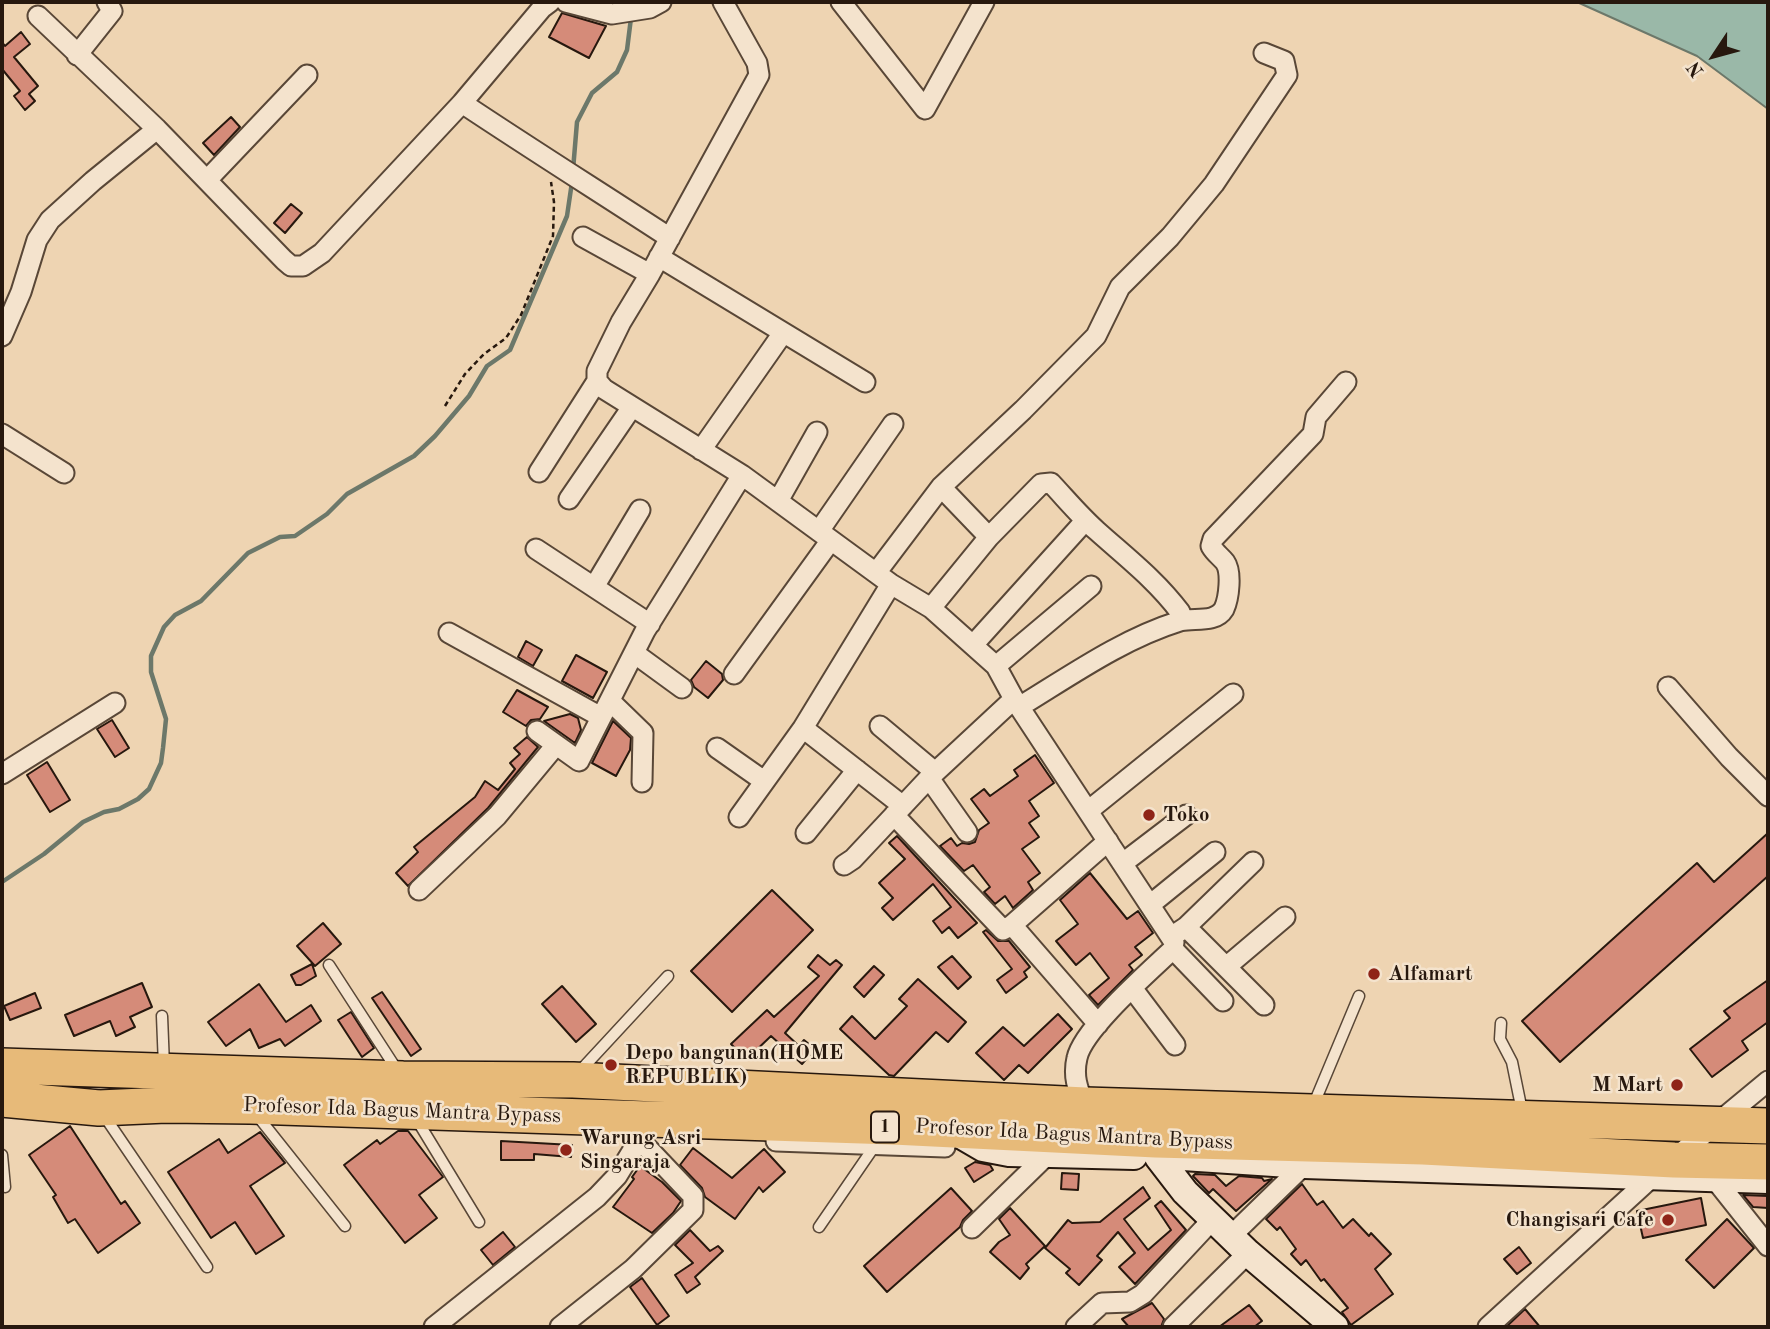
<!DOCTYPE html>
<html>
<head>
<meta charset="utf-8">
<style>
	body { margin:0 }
	#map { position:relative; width:1770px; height:1329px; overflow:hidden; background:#eed4b2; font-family:"Old Standard TT",serif }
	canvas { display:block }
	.frame { position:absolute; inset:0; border:4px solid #27180e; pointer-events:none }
	.north { position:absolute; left:1679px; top:21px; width:70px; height:70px; -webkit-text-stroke:5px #f4e3cd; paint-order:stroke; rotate:234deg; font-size:19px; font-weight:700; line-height:28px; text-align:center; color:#27180e }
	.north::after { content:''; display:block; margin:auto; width:24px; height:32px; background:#27180e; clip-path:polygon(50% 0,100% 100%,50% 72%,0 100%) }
</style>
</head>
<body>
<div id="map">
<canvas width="1770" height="1329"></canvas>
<div class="frame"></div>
<div class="north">N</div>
</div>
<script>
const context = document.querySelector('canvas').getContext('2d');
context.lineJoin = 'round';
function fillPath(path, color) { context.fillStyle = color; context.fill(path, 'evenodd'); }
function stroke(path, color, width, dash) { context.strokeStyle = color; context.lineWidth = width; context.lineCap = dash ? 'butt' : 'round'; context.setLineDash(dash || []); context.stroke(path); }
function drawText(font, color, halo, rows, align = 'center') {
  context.font = font + ' "Old Standard TT",serif'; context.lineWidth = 5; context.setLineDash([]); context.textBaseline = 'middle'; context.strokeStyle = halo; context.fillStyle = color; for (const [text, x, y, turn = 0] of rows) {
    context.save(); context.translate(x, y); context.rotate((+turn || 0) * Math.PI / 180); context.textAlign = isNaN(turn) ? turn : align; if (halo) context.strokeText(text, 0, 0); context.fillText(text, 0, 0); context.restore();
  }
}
const water = new Path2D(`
	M 1577,2 L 1768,2 L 1768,109 L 1697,56 Z`);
const stream = new Path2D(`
	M 573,170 L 577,122 L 592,93 L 617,72 L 627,50 L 631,18
	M 2,882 L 44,854 L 83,822 L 104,812 L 119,809 L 138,799 L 149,789 L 161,763 L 163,748 L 166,719 L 151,672 L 151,656 L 164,627 L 175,615 L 201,601 L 248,553 L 280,537 L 295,536 L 327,514 L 347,494 L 414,456 L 435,436 L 469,396 L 487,366 L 510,350 L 567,216 L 572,182`);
const building = new Path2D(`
	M 562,13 L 606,26 L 589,58 L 549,37 Z
	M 21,32 L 30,44 L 14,57 L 38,86 L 29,94 L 35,101 L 25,110 L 14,96 L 20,91 L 2,69 L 2,42 L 5,46 Z
	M 231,117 L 240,127 L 214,155 L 203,143 Z
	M 291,204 L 302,213 L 285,233 L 274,223 Z
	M 526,641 L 542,650 L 533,666 L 518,657 Z
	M 576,655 L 607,672 L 593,698 L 562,681 Z
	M 706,661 L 722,674 L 723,680 L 708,698 L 694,687 L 691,680 Z
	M 517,690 L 548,707 L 540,719 L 531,720 L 526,726 L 503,712 Z
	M 570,714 L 578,718 L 581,730 L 575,743 L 544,721 Z
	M 112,720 L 129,748 L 115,757 L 97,729 Z
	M 613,721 L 631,738 L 630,750 L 616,776 L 592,763 Z
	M 527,737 L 538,747 L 488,808 L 408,886 L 396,873 L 418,852 L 414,847 L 475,797 L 485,781 L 498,790 L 515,769 L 510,763 L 520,754 L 514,748 Z
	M 1035,755 L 1054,783 L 1029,801 L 1039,816 L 1029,823 L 1039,837 L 1022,849 L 1040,873 L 1028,882 L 1033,890 L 1013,908 L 1005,896 L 995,904 L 984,892 L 990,887 L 973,865 L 964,871 L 940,846 L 951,838 L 957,846 L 962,843 L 969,844 L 975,842 L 979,830 L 989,823 L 971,799 L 984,789 L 990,796 L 1018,776 L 1014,770 Z
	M 47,762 L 70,800 L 50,812 L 27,775 Z
	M 1768,833 L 1768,876 L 1560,1062 L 1522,1021 L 1697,863 L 1714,882 Z
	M 897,836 L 977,923 L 958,938 L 949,927 L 942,933 L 933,921 L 951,907 L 933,884 L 893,920 L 882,908 L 893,898 L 879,883 L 905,859 L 889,843 Z
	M 1090,873 L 1127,919 L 1138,911 L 1153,933 L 1135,947 L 1142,955 L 1129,965 L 1133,970 L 1098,1005 L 1089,995 L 1109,978 L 1090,953 L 1076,965 L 1056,941 L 1078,924 L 1060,900 Z
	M 772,890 L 813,930 L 732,1012 L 691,971 Z
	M 323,923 L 341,944 L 315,966 L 297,946 Z
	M 986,930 L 998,941 L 1009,941 L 1030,967 L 1024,972 L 1027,977 L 1006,993 L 997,980 L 1012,969 L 983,932 Z
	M 818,955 L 830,965 L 836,960 L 842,965 L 785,1033 L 799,1046 L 804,1040 L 815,1049 L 802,1064 L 771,1036 L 746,1060 L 731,1044 L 767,1010 L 774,1017 L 819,976 L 808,967 Z
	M 952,956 L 971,977 L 958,989 L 938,967 Z
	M 312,964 L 316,976 L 301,985 L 296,985 L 291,975 Z
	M 874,966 L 884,975 L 864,997 L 854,987 Z
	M 918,979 L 966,1022 L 948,1042 L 936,1032 L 894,1076 L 889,1075 L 840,1029 L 852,1016 L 875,1039 L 907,1006 L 899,999 Z
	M 1768,980 L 1768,1022 L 1742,1041 L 1748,1050 L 1712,1077 L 1690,1049 L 1730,1018 L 1724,1011 Z
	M 142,983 L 152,1007 L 130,1017 L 135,1027 L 116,1036 L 110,1021 L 74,1036 L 65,1015 Z
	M 259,984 L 286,1022 L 311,1005 L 321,1021 L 285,1046 L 280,1039 L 259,1048 L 250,1029 L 226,1046 L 208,1022 Z
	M 562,986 L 596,1024 L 576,1042 L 542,1004 Z
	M 382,992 L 421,1049 L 411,1056 L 372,998 Z
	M 35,993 L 41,1008 L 10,1020 L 4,1006 Z
	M 351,1012 L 374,1048 L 362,1057 L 338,1020 Z
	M 1058,1014 L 1072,1029 L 1028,1073 L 1019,1065 L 1004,1080 L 976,1053 L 1003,1027 L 1024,1046 Z
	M 70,1126 L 121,1204 L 125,1201 L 140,1223 L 98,1253 L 75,1219 L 68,1223 L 53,1197 L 56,1195 L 29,1155 Z
	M 398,1131 L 408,1131 L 443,1177 L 419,1195 L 437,1218 L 405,1243 L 344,1165 L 377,1140 L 380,1144 Z
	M 260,1132 L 285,1163 L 250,1186 L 284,1236 L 256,1254 L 235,1222 L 211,1238 L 168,1172 L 219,1139 L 228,1153 Z
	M 501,1141 L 572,1145 L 571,1157 L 534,1154 L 534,1160 L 501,1160 Z
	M 693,1148 L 732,1178 L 764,1149 L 785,1172 L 763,1192 L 759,1187 L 735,1219 L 705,1197 L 702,1188 L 680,1165 Z
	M 975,1162 L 990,1165 L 993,1170 L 974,1182 L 965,1168 Z
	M 640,1166 L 662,1182 L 681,1201 L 673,1213 L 652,1233 L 613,1207 L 634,1179 L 632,1177 Z
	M 1062,1173 L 1079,1174 L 1078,1190 L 1061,1189 Z
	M 1195,1174 L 1215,1175 L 1226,1186 L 1239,1176 L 1262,1178 L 1264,1181 L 1272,1179 L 1236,1211 L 1213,1189 L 1209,1193 L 1193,1176 Z
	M 1302,1184 L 1317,1205 L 1323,1201 L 1343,1228 L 1353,1219 L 1369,1236 L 1371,1233 L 1391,1254 L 1375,1269 L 1393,1294 L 1351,1325 L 1342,1312 L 1348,1308 L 1324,1279 L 1321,1281 L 1306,1260 L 1301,1265 L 1291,1254 L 1296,1249 L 1280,1227 L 1277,1230 L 1266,1219 Z
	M 1143,1187 L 1150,1198 L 1124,1219 L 1148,1250 L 1171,1230 L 1155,1206 L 1161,1201 L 1186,1230 L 1135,1284 L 1119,1267 L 1135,1253 L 1118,1232 L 1097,1256 L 1102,1260 L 1079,1285 L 1066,1273 L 1070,1269 L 1045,1248 L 1068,1220 L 1072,1223 L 1100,1222 Z
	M 951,1188 L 972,1211 L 963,1220 L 960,1227 L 887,1292 L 864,1266 Z
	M 1743,1195 L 1768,1196 L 1768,1208 L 1753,1207 Z
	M 1701,1198 L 1706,1225 L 1643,1238 L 1637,1211 Z
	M 1010,1208 L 1045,1246 L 1026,1264 L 1029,1268 L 1020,1279 L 990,1252 L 999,1242 L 1010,1235 L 999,1219 Z
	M 1727,1219 L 1754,1248 L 1714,1288 L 1686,1260 Z
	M 690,1230 L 710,1251 L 718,1246 L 723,1251 L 695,1277 L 700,1284 L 687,1293 L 675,1275 L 693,1263 L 675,1245 Z
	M 503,1232 L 515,1247 L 493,1265 L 481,1250 Z
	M 1519,1247 L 1531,1263 L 1517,1274 L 1504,1259 Z
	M 642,1278 L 669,1316 L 657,1325 L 630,1287 Z
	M 1152,1303 L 1164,1319 L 1161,1327 L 1129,1327 L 1122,1319 Z
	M 1249,1305 L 1262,1321 L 1254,1327 L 1219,1327 Z
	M 1525,1309 L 1540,1327 L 1506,1327 Z`);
const path = new Path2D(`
	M 445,406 L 465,374 L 484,354 L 506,338 L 521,315 L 553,236 L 554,202 L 551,182`);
const lane = new Path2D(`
	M 329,965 L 397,1070
	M 162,1016 L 164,1066
	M 1501,1023 L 1500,1039 L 1512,1062 L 1522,1111
	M 580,1071 L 668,976
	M 1313,1106 L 1359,996
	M 103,1114 L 207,1267
	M 256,1114 L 345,1226
	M 417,1120 L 479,1222
	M 2,1155 L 5,1187
	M 819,1227 L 876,1144`);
const street = new Path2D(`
	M 566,2 L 612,14 L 650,8 L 661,2
	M 841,2 L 925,109 L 984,2
	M 38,16 L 157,129 L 284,260 L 291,266 L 303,266 L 322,253 L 462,103 L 542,8 L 550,2
	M 77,55 L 112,11 L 107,2
	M 462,103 C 531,149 601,193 670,238
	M 207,180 L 307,75
	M 583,237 L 650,274
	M 659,257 L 865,382
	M 2,336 L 21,292 L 37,240 L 50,220 L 93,181 L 157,129
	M 597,381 L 604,389 L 742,475 L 891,584 L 931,608 L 996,666 L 1014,699 L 1174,942 L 1173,949 C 1150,971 1083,1029 1077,1058 C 1073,1075 1077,1089 1085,1105
	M 2,434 L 64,473
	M 701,450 L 783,333
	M 539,472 L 597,381 L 597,371 L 621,322 L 650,274 L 759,75 L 757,63 L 723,2
	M 941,487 L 989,537
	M 569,499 L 632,407
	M 778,501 L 817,432
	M 819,531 L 893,424
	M 536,549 L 650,624
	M 876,573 L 941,487 L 1023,410 L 1096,336 L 1120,287 L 1170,237 L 1214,184 L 1287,75 L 1284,61 L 1264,53
	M 594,587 L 640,510
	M 931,608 L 989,537 L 1041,484 L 1051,483 C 1066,499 1080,516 1097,531 C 1126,557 1156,580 1180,612 L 1178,621
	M 449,633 L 601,717
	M 973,645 L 1085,521
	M 634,653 L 682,688
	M 996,666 L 1091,586
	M 734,674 L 831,540
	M 1668,687 L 1729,757 L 1768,796
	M 610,701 L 643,733 L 642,782
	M 1019,707 C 1070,676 1122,639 1180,621 C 1193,617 1215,624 1224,609 C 1229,598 1232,572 1225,562 C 1220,556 1215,553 1211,546 L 1213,539 L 1313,434 L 1316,417 L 1346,382
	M 880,726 L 935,772
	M 803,728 L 903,806
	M 537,731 L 579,761 L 645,631 L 742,475
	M 717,748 L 764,781
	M 2,774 L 115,703
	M 929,778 L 967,832
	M 1088,811 L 1233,694
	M 894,815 L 1003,930 L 1012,925 L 1108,841
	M 739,817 L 803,728 L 891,584
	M 806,833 L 857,770
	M 1123,863 L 1186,815
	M 844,865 L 853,859 L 929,778 L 1014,699
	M 419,890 L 497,816 L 556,745
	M 1151,904 L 1215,852
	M 1012,925 L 1098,1024
	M 1186,927 L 1253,862
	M 1171,937 L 1186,927 L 1264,1005
	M 1173,949 L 1223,1001
	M 1226,967 L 1285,917
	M 1132,988 L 1175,1045
	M 776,1141 L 945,1147
	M 1714,1178 L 1768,1246
	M 972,1228 L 1049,1153
	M 1231,1236 L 1304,1165
	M 434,1327 L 597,1197 L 617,1176 L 639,1140
	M 560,1327 L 633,1269 L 693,1210 L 693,1196 L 620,1119
	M 1076,1327 L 1102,1303 L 1130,1302 L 1143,1294 L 1212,1220
	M 1173,1327 L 1248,1253
	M 1488,1327 L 1652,1177 L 1768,1081`);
const secondary = new Path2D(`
	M 959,1134 L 983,1148 L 1009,1153 L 1134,1156
	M 1156,1140 L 1158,1157 L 1185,1192 L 1248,1253 L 1335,1327
	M 1183,1157 L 1304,1165 L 1768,1180`);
const highway = new Path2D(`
	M 2,1066 L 403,1079 L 573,1080 L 1085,1105 L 1768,1126
	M 2,1099 L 99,1108 L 166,1105 L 250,1106 L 893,1127 L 1156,1140 L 1423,1147 L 1674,1160 L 1768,1162`);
const markers = [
	[1149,815,7,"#8f2418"],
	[1374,974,7,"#8f2418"],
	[611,1065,7,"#8f2418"],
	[1677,1085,7,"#8f2418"],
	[566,1150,7,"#8f2418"],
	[1668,1220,7,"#8f2418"]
];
const shields = [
	[885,1127,28]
];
const shieldNames = [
	["1",885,1127]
];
const poiNames = [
	["Toko",1163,815],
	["Alfamart",1388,974],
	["Depo bangunan(HOME",625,1053],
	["REPUBLIK)",625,1077],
	["M Mart",1663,1085,"right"],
	["Warung Asri",580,1138],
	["Singaraja",580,1162],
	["Changisari Cafe",1654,1220,"right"]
];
const streetNames = [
	["Profesor Ida Bagus Mantra Bypass",402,1111,2],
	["Profesor Ida Bagus Mantra Bypass",1074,1135,3]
];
fillPath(water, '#9ab8a8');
stroke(water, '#6c786a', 2);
stroke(stream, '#6c786a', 4.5);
fillPath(building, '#d58b79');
stroke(building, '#27180e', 2);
stroke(lane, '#594737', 13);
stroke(street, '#594737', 23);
stroke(secondary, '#27180e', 30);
stroke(highway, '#27180e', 38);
stroke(path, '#27180e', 2.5, [5, 3.5]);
stroke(lane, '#f4e3cd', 10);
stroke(street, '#f4e3cd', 19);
stroke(secondary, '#f4e3cd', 26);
stroke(highway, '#e7ba79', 35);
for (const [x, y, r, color] of markers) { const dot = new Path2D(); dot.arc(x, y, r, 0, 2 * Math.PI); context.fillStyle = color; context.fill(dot); stroke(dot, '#f4e3cd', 2.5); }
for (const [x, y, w] of shields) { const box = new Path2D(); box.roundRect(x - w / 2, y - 15.5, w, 31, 5); context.fillStyle = '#f4e3cd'; context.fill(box); stroke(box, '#27180e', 2); }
drawText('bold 19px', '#27180e', null, shieldNames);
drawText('bold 21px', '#27180e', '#f4e3cd', poiNames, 'left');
drawText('21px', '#27180e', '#f4e3cd', streetNames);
</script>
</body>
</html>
